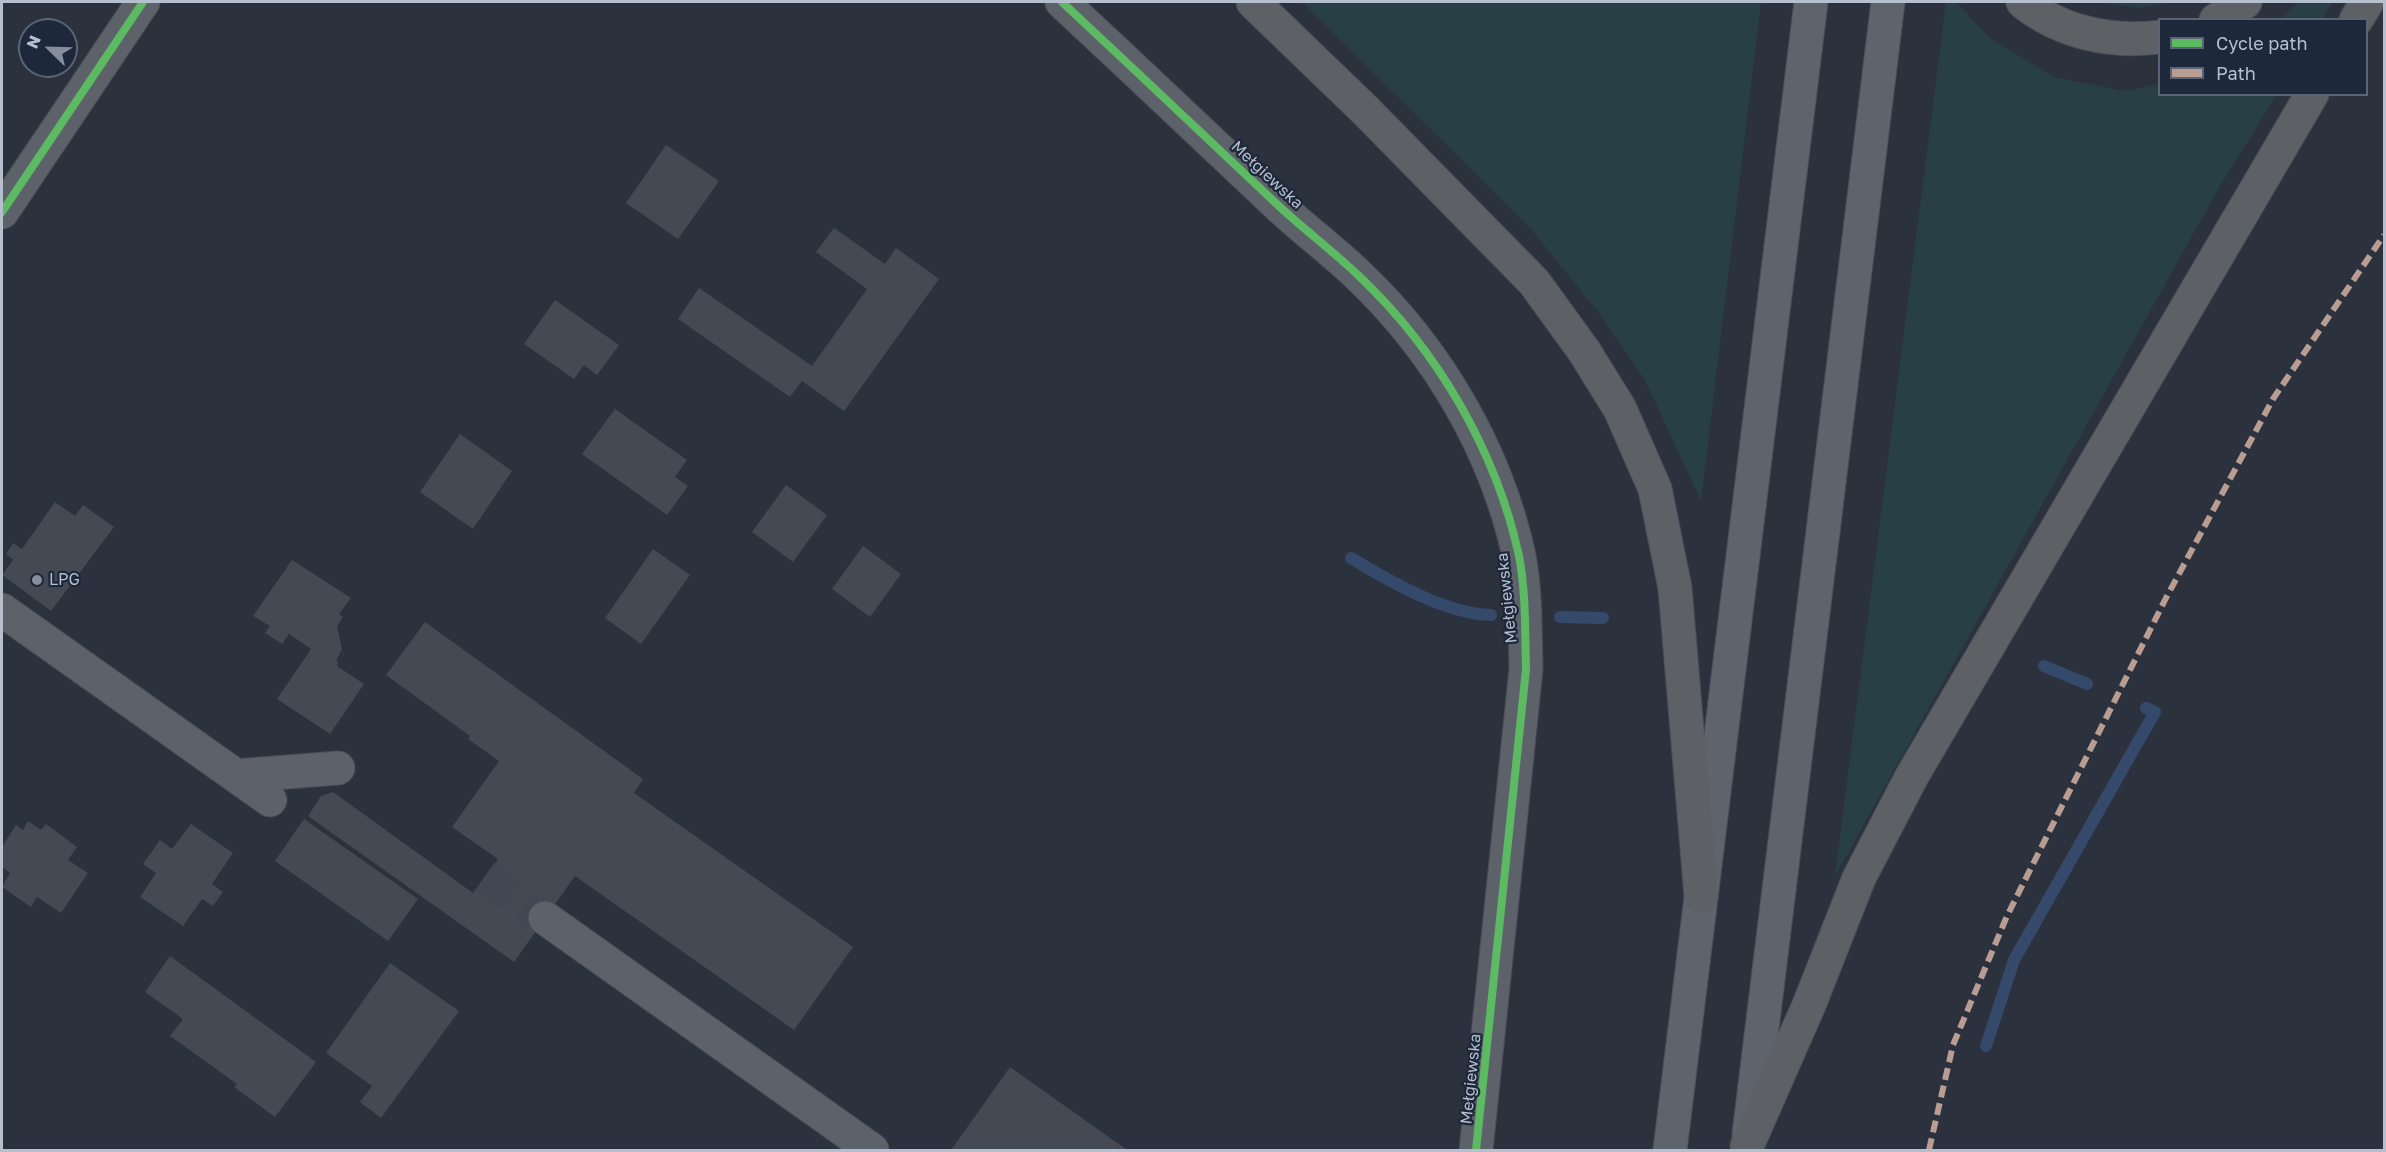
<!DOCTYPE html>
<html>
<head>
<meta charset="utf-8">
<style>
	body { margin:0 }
	#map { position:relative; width:2386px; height:1152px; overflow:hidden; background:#2c323d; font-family:"Golos Text",sans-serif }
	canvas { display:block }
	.frame { position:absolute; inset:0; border:3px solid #b6bfce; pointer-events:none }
	.legend { position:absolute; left:2158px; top:18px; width:210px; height:78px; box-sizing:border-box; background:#1d283a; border:2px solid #5a6475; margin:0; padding:8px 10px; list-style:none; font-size:18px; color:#b6bfce }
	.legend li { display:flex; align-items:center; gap:12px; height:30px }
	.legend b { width:30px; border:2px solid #5a6475 }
	.north { position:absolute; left:18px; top:18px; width:60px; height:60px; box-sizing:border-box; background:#1d283a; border:2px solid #5a6475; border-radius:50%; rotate:293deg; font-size:16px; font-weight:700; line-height:24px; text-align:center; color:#b6bfce }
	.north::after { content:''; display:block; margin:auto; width:21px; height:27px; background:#868e9b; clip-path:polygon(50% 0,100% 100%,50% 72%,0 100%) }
</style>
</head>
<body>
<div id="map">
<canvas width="2386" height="1152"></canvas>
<div class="frame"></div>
<ul class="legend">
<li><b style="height:8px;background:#5cba63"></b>Cycle path</li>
<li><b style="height:8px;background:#b99d93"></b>Path</li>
</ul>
<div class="north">N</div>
</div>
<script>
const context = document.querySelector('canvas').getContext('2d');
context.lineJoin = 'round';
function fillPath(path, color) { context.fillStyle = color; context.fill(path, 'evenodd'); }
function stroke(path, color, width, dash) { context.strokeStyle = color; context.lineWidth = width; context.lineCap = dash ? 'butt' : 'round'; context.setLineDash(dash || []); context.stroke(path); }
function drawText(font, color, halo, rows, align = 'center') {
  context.font = font + ' "Golos Text",sans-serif'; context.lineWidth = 4.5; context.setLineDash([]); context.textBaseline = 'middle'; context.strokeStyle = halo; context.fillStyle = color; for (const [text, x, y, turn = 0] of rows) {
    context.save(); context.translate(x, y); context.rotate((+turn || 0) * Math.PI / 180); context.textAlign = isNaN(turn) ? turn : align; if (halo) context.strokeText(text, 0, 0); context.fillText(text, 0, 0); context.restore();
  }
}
const green = new Path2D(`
	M 1302,2 L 1761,2 L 1701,501 L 1645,380 L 1596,309 L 1530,228 Z
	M 1946,2 L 1956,2 L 1990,38 L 2053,77 L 2125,91 L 2159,84 L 2160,94 L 2276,95 L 2216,193 L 1835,876 Z
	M 2098,2 L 2166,2 L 2140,8 Z
	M 2299,2 L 2333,2 L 2322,19 L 2280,19 Z`);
const stream = new Path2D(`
	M 1351,558 C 1389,581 1446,614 1491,615
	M 1560,617 L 1603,618
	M 2044,666 L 2087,684
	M 1986,1046 L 2014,960 L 2155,712 L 2146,708`);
const building = new Path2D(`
	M 666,145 L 719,181 L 678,239 L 626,203 Z
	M 834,228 L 885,264 L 896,248 L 939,279 L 844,411 L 802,381 L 790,397 L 678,319 L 699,288 L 812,366 L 867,289 L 816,252 Z
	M 555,300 L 619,345 L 597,375 L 584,365 L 574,379 L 524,344 Z
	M 615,409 L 687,460 L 675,477 L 688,486 L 667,515 L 582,454 Z
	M 460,434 L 512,471 L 473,529 L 420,492 Z
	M 786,485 L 827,515 L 793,562 L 752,532 Z
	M 55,502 L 75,516 L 83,505 L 114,527 L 51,611 L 2,575 L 13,560 L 6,554 L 13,543 L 22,549 Z
	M 863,546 L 901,574 L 870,617 L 832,589 Z
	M 653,549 L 690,575 L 641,644 L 605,618 Z
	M 292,560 L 351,598 L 339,614 L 343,617 L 337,626 L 342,649 L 336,661 L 338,663 L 337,666 L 364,684 L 330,734 L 277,699 L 311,649 L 289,634 L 282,644 L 265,633 L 270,626 L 253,616 Z
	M 425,622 L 643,779 L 634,793 L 853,947 L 794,1030 L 575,876 L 514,962 L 308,816 L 321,796 L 333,792 L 473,893 L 498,859 L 452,827 L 499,761 L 468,739 L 470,736 L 386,675 Z
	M 304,819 L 418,899 L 388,941 L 275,861 Z
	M 28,821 L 41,830 L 46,824 L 77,847 L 68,860 L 88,873 L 61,913 L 37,897 L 31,907 L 2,887 L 10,873 L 2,867 L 2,847 L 16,825 L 23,830 Z
	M 191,824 L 233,853 L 212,884 L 223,892 L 213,906 L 202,899 L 183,926 L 140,897 L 156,873 L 143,864 L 160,840 L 172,849 Z
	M 170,956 L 316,1062 L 275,1117 L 234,1087 L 237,1084 L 170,1036 L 183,1019 L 145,992 Z
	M 390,963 L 459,1011 L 381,1118 L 360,1102 L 372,1086 L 326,1053 Z
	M 1010,1067 L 1127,1150 L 951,1150 Z`);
const minorTunnel = new Path2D(`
	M 485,876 L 545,918`);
const minor = new Path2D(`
	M 1062,2 C 1135,70 1208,139 1280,207 C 1306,231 1334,252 1359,276 C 1437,350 1496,450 1519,556 C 1526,593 1525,632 1526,669 L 1476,1150
	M 2,212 L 143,2
	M 2,610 L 270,800
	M 236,776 L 338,768
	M 545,918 L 872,1150`);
const major = new Path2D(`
	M 1749,1134 L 1888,2
	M 1670,1150 L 1811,2`);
const highway = new Path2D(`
	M 1253,2 L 1365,110 L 1534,282 L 1584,351 L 1620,409 L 1655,489 L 1675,588 L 1701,896
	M 2023,2 C 2062,33 2111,43 2160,37
	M 2216,20 L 2245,2
	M 2356,20 L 2367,2
	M 1747,1146 L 1809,1005 L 1859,878 L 1912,776 L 2312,94`);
const quiet = new Path2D(`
	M 1929,1150 L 1953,1045 L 2007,916 L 2166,598 L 2273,399 L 2384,235`);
const cycleway = new Path2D(`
	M 1062,2 C 1135,70 1208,139 1280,207 C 1306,231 1334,252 1359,276 C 1437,350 1496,450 1519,556 C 1526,593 1525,632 1526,669 L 1476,1150
	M 2,212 L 143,2`);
const markers = [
	[37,580,6,"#868e9b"]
];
const streetNames = [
	["Mełgiewska",1267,175,43],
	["Mełgiewska",1507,598,-96],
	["Mełgiewska",1471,1079,-84]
];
const poiNames = [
	["LPG",49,580]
];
fillPath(green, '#273f45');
stroke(stream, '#35496a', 12);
fillPath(building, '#444953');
stroke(minorTunnel, '#414753', 33, [33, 16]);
stroke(minor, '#494d55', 35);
stroke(major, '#4a4f5a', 35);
stroke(highway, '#494f59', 35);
stroke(minor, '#5d616a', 33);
stroke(major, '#5f646c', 33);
stroke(highway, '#5d6064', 33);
stroke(quiet, '#b99d93', 6, [12, 6]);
stroke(cycleway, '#5cba63', 8);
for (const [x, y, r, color] of markers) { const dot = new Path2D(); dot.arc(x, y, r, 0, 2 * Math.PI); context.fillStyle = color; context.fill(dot); stroke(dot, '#1d283a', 2); }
drawText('16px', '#b6bfce', '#1d283a', streetNames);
drawText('16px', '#b6bfce', '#1d283a', poiNames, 'left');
</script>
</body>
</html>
